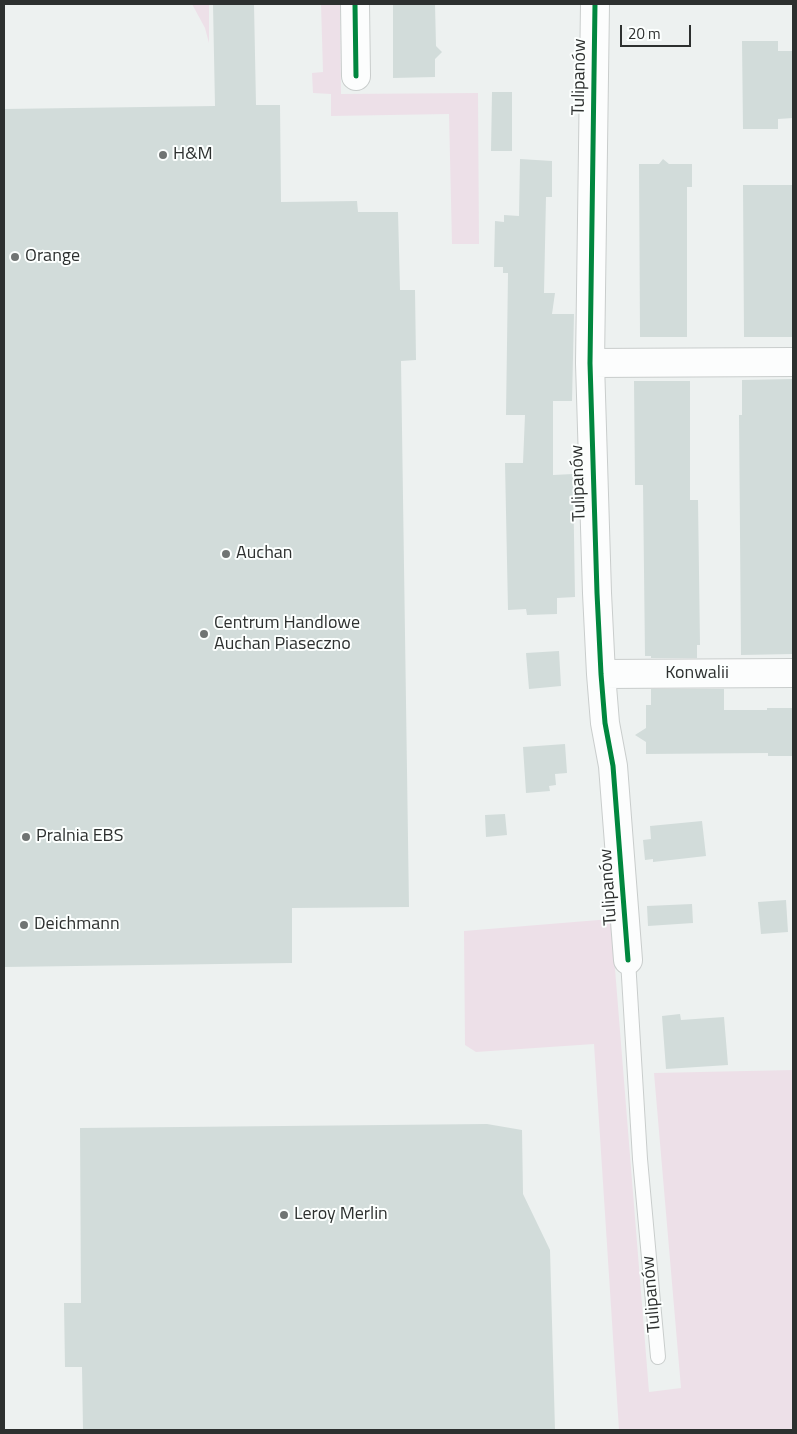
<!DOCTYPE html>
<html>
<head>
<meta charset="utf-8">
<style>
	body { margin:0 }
	#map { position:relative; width:797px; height:1434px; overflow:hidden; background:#edf1f0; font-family:"Titillium Web",sans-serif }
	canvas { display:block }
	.frame { position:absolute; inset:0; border:5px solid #2d302f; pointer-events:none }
	.scale { position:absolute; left:620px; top:25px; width:71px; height:22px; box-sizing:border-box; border:2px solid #2d302f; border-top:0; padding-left:6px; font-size:15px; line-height:18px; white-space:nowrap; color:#2d302f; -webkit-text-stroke:4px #fcfffe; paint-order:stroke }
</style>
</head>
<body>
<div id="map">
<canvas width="797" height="1434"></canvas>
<div class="frame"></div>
<div class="scale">20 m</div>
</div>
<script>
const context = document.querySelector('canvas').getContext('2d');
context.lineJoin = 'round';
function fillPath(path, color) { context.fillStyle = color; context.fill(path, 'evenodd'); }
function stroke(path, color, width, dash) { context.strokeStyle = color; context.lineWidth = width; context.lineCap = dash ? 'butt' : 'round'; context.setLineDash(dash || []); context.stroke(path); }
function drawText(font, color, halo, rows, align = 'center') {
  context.font = font + ' "Titillium Web",sans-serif'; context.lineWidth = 4; context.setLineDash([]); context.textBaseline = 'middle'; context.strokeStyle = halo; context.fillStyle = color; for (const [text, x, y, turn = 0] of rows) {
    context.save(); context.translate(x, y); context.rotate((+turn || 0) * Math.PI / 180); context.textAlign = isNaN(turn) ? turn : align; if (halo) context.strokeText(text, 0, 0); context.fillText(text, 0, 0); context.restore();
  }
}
const green = new Path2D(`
	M 192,4 L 209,4 L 209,43 L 205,28 Z
	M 321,4 L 340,4 L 341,94 L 478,93 L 479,244 L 452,244 L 449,114 L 331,116 L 331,94 L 313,93 L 312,73 L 323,72 Z
	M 611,919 L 649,1392 L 681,1388 L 654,1073 L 793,1070 L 793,1430 L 619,1430 L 594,1044 L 476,1052 L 465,1045 L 464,931 Z`);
const building = new Path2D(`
	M 213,4 L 254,4 L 256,105 L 280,105 L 281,202 L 357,201 L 358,212 L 398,212 L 400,290 L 415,290 L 416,360 L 401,361 L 409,907 L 292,908 L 292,963 L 4,967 L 4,109 L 215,106 Z
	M 393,4 L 435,4 L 436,46 L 442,52 L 435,59 L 435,77 L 393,78 Z
	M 742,41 L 778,41 L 778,51 L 793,51 L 793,118 L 778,119 L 778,129 L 743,129 Z
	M 492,92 L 512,92 L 512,151 L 491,151 Z
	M 520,159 L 552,161 L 552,197 L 546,197 L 544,293 L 555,293 L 552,314 L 574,314 L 572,401 L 553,401 L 553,475 L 573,474 L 575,597 L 557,598 L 557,614 L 527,615 L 526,609 L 508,610 L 505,463 L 523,463 L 525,415 L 506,415 L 508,273 L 503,273 L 503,267 L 494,267 L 495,221 L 504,222 L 504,215 L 519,216 Z
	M 663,159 L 669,164 L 692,164 L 692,187 L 687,187 L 687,337 L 640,337 L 639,164 L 659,164 Z
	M 743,185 L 792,185 L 793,337 L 744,337 Z
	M 793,379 L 793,654 L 741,655 L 739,415 L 742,415 L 742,380 Z
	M 634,381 L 690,381 L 690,500 L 698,500 L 700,645 L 697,645 L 697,658 L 651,658 L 651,656 L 645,656 L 643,485 L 635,485 Z
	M 559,651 L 561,686 L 529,689 L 526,653 Z
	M 651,689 L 724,689 L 724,710 L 767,710 L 767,708 L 793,708 L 793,756 L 768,756 L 768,753 L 646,754 L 646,742 L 635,735 L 646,728 L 646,705 L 651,705 Z
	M 565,744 L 567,773 L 555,774 L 556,785 L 549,786 L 550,791 L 526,793 L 523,747 Z
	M 505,814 L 507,835 L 486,837 L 485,815 Z
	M 702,821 L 706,856 L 653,862 L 653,859 L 645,860 L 643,840 L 651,839 L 650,826 Z
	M 786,900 L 788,932 L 761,934 L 758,902 Z
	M 692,904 L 693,923 L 648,926 L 647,906 Z
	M 680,1014 L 681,1020 L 724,1017 L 728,1065 L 666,1069 L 662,1016 Z
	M 487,1124 L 522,1130 L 523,1194 L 550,1250 L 555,1430 L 83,1430 L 82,1367 L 65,1367 L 64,1303 L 81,1303 L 80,1128 Z`);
const lane = new Path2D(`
	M 628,960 L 640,1159 L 658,1357`);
const street = new Path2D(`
	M 355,4 L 356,76
	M 595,4 L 590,363 L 597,593 L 601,674 L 605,723 L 613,766 L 628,960
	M 590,363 L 793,362
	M 601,674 L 793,673`);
const cycleway = new Path2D(`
	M 355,4 L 356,76
	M 595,4 L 590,363 L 597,593 L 601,674 L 605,723 L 613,766 L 628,960`);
const markers = [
	[163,155,5,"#707473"],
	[15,257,5,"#707473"],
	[226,554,5,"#707473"],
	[204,634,5,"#707473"],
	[26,837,5,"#707473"],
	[24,925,5,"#707473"],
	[284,1215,5,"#707473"]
];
const streetNames = [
	["Tulipanów",580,77,-89],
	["Tulipanów",579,483,-92],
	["Konwalii",697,674],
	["Tulipanów",609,887,-94],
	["Tulipanów",652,1294,-95]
];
const poiNames = [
	["H&M",173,155],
	["Orange",25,257],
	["Auchan",236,554],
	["Centrum Handlowe",214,624],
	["Auchan Piaseczno",214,645],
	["Pralnia EBS",36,837],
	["Deichmann",34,925],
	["Leroy Merlin",294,1215]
];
fillPath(green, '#ede0e8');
fillPath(building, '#d2dcda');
stroke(lane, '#c9cdcc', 16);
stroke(street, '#c9cdcc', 30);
stroke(lane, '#fcfdfd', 14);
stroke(street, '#fcfdfd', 28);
stroke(cycleway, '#00873e', 5);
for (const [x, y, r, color] of markers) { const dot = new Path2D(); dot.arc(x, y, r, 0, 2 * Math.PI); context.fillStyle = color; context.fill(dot); stroke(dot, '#fcfffe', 2); }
drawText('18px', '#2d302f', '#fcfffe', streetNames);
drawText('18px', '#2d302f', '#fcfffe', poiNames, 'left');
</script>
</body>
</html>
